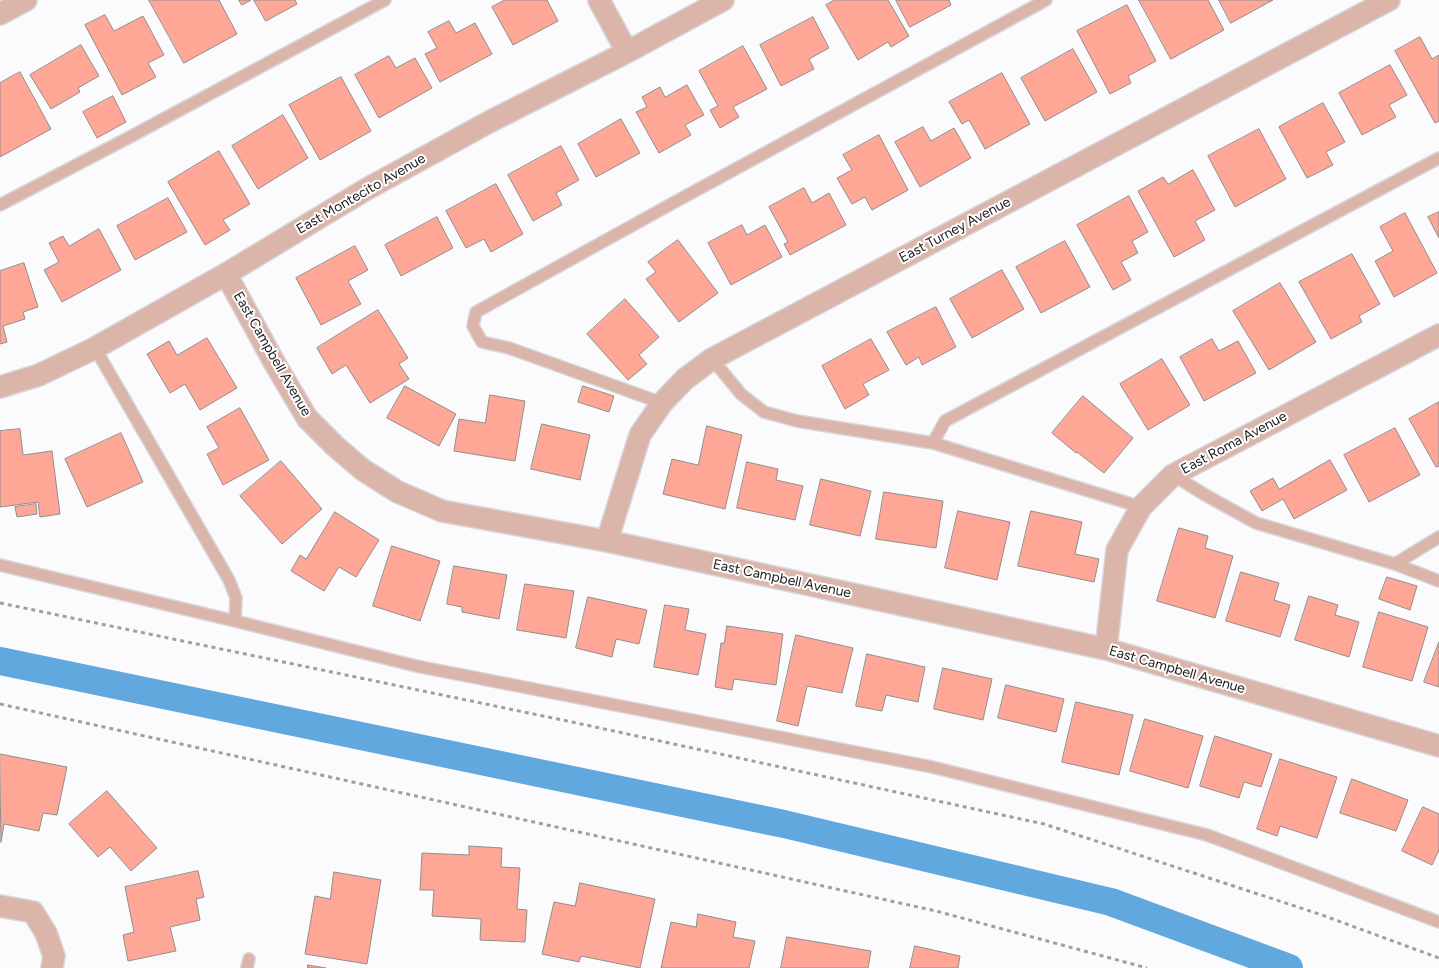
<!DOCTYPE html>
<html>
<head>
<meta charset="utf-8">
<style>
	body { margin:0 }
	canvas { display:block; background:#fbfbfe }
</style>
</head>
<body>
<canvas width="1439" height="968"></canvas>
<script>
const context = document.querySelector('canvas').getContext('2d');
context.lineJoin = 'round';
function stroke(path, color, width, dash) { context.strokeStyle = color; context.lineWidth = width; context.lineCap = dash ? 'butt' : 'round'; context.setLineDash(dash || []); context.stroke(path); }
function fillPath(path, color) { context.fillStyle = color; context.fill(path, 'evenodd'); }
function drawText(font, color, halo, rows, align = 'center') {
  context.font = font + ' Figtree,sans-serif'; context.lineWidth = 4; context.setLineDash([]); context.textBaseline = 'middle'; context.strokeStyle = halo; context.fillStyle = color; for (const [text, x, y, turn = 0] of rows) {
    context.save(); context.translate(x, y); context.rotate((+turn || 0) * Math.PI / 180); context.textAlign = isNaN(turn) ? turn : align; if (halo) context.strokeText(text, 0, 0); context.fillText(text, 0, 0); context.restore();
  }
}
const canal = new Path2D(`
	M 0,661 L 784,824 L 1111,902 L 1289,968`);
const building = new Path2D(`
	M 149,0 L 219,0 L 237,34 L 184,63 Z
	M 239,0 L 251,0 L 242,5 Z
	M 254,0 L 295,0 L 297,4 L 266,21 Z
	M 505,0 L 547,0 L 558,21 L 513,45 L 492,7 Z
	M 835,0 L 888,0 L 909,36 L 891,47 L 888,42 L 858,60 L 826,5 Z
	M 896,0 L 949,0 L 951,5 L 910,27 Z
	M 1139,0 L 1208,0 L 1224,30 L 1171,59 Z
	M 1219,0 L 1273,0 L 1231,23 Z
	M 1127,5 L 1156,61 L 1128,76 L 1131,83 L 1110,94 L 1077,31 Z
	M 105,15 L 114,31 L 143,16 L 164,55 L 148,63 L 156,77 L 122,95 L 85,25 Z
	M 813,17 L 829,48 L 809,59 L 814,69 L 781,86 L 760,45 Z
	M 449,21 L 456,33 L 475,23 L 492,54 L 440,82 L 425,54 L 437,48 L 428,32 Z
	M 1420,37 L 1432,59 L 1439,55 L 1439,121 L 1435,123 L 1395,51 Z
	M 81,45 L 99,76 L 78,88 L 80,92 L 51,109 L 30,75 Z
	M 743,46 L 767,89 L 733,107 L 739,117 L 720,128 L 710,110 L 718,106 L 699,71 Z
	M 1073,49 L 1097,92 L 1045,121 L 1021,78 Z
	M 389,56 L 396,68 L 415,58 L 432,88 L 379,118 L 355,75 Z
	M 1390,65 L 1407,95 L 1389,105 L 1396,117 L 1362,135 L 1339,93 Z
	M 20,72 L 51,129 L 0,157 L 0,83 Z
	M 1002,73 L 1030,124 L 985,149 L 969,120 L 962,124 L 949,102 Z
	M 341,77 L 371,131 L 320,160 L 289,105 Z
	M 687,85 L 704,115 L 685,125 L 691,135 L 659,153 L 636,112 L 647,107 L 642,97 L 660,87 L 665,97 Z
	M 113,96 L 126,122 L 97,138 L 83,112 Z
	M 1323,103 L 1345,142 L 1326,152 L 1333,165 L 1307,178 L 1279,127 Z
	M 283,115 L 308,158 L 258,189 L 232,146 Z
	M 621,119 L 640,153 L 596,177 L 578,144 Z
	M 923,127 L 931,141 L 954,128 L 971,158 L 920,187 L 895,142 Z
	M 1259,129 L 1286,179 L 1235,207 L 1208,156 Z
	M 879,135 L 908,190 L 872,210 L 865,197 L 852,204 L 837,178 L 852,170 L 843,155 Z
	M 561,146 L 579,180 L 556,193 L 562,205 L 533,221 L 508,175 Z
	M 219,151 L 250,204 L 223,220 L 230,230 L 205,245 L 168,182 Z
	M 1193,170 L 1215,210 L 1195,221 L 1205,240 L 1174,257 L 1138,191 L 1163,177 L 1168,184 Z
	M 496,184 L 523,234 L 491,252 L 484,239 L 466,248 L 446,211 Z
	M 804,188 L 812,203 L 829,193 L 846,225 L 790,255 L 784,244 L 788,242 L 769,207 Z
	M 1129,196 L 1148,232 L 1132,241 L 1138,253 L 1121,262 L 1131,280 L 1113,290 L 1077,225 Z
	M 168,198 L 187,232 L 135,260 L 117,226 Z
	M 1439,212 L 1439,238 L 1428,217 Z
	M 1405,213 L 1437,273 L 1394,297 L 1375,261 L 1393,251 L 1380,227 Z
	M 437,217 L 453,248 L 401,276 L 385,245 Z
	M 742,225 L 747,235 L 765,225 L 782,257 L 731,285 L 708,243 Z
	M 99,229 L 121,270 L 62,302 L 44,270 L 59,262 L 49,243 L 63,236 L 69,246 Z
	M 678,240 L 718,293 L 679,322 L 646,279 L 656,272 L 648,262 Z
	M 1065,241 L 1090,287 L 1041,313 L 1016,267 Z
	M 355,246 L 368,270 L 348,281 L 361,304 L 321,325 L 296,278 Z
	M 1352,254 L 1380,304 L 1359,316 L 1362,322 L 1331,339 L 1299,282 Z
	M 24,263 L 38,307 L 23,312 L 25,319 L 3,326 L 7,342 L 0,344 L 0,271 Z
	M 1002,270 L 1024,309 L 972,338 L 950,299 Z
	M 1280,283 L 1316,342 L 1269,370 L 1233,311 Z
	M 625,299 L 659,337 L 639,355 L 647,364 L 628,380 L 587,334 Z
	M 936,307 L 956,347 L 922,365 L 919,357 L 906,365 L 887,332 Z
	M 378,310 L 408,358 L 399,364 L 409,379 L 370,403 L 346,365 L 332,374 L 317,348 Z
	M 207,338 L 237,388 L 200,410 L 185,384 L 170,393 L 147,354 L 169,341 L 177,355 Z
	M 871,339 L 889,370 L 863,384 L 869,395 L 845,409 L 822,366 Z
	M 1212,339 L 1219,351 L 1238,341 L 1256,373 L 1204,401 L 1180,357 Z
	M 1162,359 L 1190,405 L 1148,430 L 1120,384 Z
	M 405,386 L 456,414 L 439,446 L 387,418 Z
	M 583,386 L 614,396 L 609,412 L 578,402 Z
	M 490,395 L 525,401 L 515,461 L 454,451 L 459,419 L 485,423 Z
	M 1083,396 L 1133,438 L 1104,473 L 1077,452 L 1076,453 L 1052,433 Z
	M 1439,402 L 1439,466 L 1436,467 L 1409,419 Z
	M 240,408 L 269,460 L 223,485 L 207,454 L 219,448 L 207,427 Z
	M 542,424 L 590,435 L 580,480 L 531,469 Z
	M 707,426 L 742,435 L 725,509 L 663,494 L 672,459 L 698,465 Z
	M 1395,428 L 1420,475 L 1369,502 L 1344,455 Z
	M 20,429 L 23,455 L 52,451 L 60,514 L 40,517 L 38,502 L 0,507 L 0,431 Z
	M 121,433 L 143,482 L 87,507 L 65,459 Z
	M 1330,460 L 1347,490 L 1294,519 L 1283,499 L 1262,511 L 1250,491 L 1273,478 L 1279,489 Z
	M 281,461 L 322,509 L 282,544 L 240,496 Z
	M 747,462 L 778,469 L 776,480 L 803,486 L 795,520 L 737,508 Z
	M 821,479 L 871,491 L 860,536 L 810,525 Z
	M 884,492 L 943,501 L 936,548 L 876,539 Z
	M 36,504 L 37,514 L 17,517 L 15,507 Z
	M 958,511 L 1010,522 L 997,580 L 945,568 Z
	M 1031,511 L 1082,522 L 1075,554 L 1099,559 L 1094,582 L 1018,566 Z
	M 335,512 L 379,540 L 356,577 L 339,567 L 324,591 L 291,571 L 300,555 L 306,559 Z
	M 1179,528 L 1208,536 L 1205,548 L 1233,556 L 1215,618 L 1157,601 Z
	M 392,546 L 440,561 L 420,621 L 373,606 Z
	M 454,566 L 507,575 L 499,619 L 462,612 L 462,607 L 447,604 Z
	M 1241,572 L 1279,583 L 1274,600 L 1290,605 L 1280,637 L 1226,621 Z
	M 1387,577 L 1417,586 L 1410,610 L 1379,599 Z
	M 525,584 L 574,591 L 566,638 L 517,630 Z
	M 1309,596 L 1338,605 L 1335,615 L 1359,622 L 1349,657 L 1295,640 Z
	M 588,597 L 647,610 L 639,644 L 616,639 L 612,657 L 576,648 Z
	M 665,605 L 689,609 L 685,630 L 706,634 L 698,675 L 654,667 Z
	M 1379,612 L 1428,627 L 1412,681 L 1363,667 Z
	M 727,626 L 783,634 L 776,685 L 734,679 L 732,690 L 715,687 L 721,643 L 724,643 Z
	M 796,635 L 853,648 L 842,693 L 807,686 L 798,726 L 777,721 Z
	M 1439,642 L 1439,687 L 1424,682 Z
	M 867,654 L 925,667 L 918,702 L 886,695 L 882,711 L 856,706 Z
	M 943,668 L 992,679 L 983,720 L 934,709 Z
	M 1006,685 L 1064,699 L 1056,732 L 998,718 Z
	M 1076,702 L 1133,715 L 1119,775 L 1062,762 Z
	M 1145,719 L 1203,736 L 1188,788 L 1130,771 Z
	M 1215,736 L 1272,754 L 1261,787 L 1244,782 L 1239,798 L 1200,786 Z
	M 0,754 L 67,767 L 57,815 L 43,813 L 39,831 L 4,824 L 1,842 Z
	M 1280,759 L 1337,777 L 1317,838 L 1280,826 L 1277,836 L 1257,829 Z
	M 1352,779 L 1408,800 L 1396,831 L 1340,813 Z
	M 107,791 L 157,848 L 131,871 L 110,847 L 98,857 L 69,824 Z
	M 1423,807 L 1439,814 L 1439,850 L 1432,865 L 1402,851 Z
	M 469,846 L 502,848 L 501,867 L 520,868 L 517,909 L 527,910 L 525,942 L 480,940 L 481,919 L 432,916 L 434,890 L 420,890 L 422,853 L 469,855 Z
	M 198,871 L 204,897 L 196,899 L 200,920 L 170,927 L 176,951 L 128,961 L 123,935 L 134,932 L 125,887 Z
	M 334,872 L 381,880 L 367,964 L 305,954 L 315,896 L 330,899 Z
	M 580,883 L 655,899 L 640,968 L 581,956 L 579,962 L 542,954 L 554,902 L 575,906 Z
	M 698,914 L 736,922 L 733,937 L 755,941 L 749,968 L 661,968 L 671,922 L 696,927 Z
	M 787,937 L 871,951 L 868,968 L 781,968 Z
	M 915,946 L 960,956 L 958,968 L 910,968 Z
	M 308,965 L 326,968 L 308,968 Z`);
const path = new Path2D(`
	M 0,603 L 572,722 L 1044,824 L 1322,915 L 1439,958
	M 0,704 L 936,911 L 1147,968`);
const service = new Path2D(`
	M 0,205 L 128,138 L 385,0
	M 712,359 L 741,394 L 764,412 L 797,421 L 933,443 L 1141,507
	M 662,403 L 509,348 L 482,342 L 473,326 L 476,312 L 673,203 L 1046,0
	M 933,443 L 945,421 L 1439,158
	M 1173,475 L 1207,496 L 1256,523 L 1395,564 L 1439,581
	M 1395,564 L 1439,537
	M 0,565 L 235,621 L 236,598 L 229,580 L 95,348
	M 235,621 L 416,666 L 932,767 L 1207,835 L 1439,922
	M 247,968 L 249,959`);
const minor = new Path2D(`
	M 599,0 L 627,52
	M 0,14 L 26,0
	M 226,274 L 274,362 L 307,418 L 335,446 L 363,470 L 398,492 L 442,511 L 607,541 L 1106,649 L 1439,746
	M 0,387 L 39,375 L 95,348 L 226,274 L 365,190 L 489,122 L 627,52 L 723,0
	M 607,541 L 640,435 L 662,403 L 685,379 L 712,359 L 1389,0
	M 1106,649 L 1117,550 L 1141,507 L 1173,475 L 1439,335
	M 0,906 L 33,912 L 46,933 L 54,956 L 52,968`);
const streetNames = [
	["East Montecito Avenue",361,194,-30],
	["East Turney Avenue",955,230,-28],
	["East Campbell Avenue",272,354,60],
	["East Roma Avenue",1234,443,-28],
	["East Campbell Avenue",782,579,12],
	["East Campbell Avenue",1177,670,16]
];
stroke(canal, '#60a8dd', 28);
fillPath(building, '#fea796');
stroke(building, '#928d8c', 1);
stroke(service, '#d7d7da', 14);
stroke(minor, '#d7d7da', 24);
stroke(path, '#9f9fa2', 3, [4, 4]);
stroke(service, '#dbb4aa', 11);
stroke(minor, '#dbb4aa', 21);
drawText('14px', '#1c1c1d', '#fff', streetNames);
</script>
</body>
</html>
